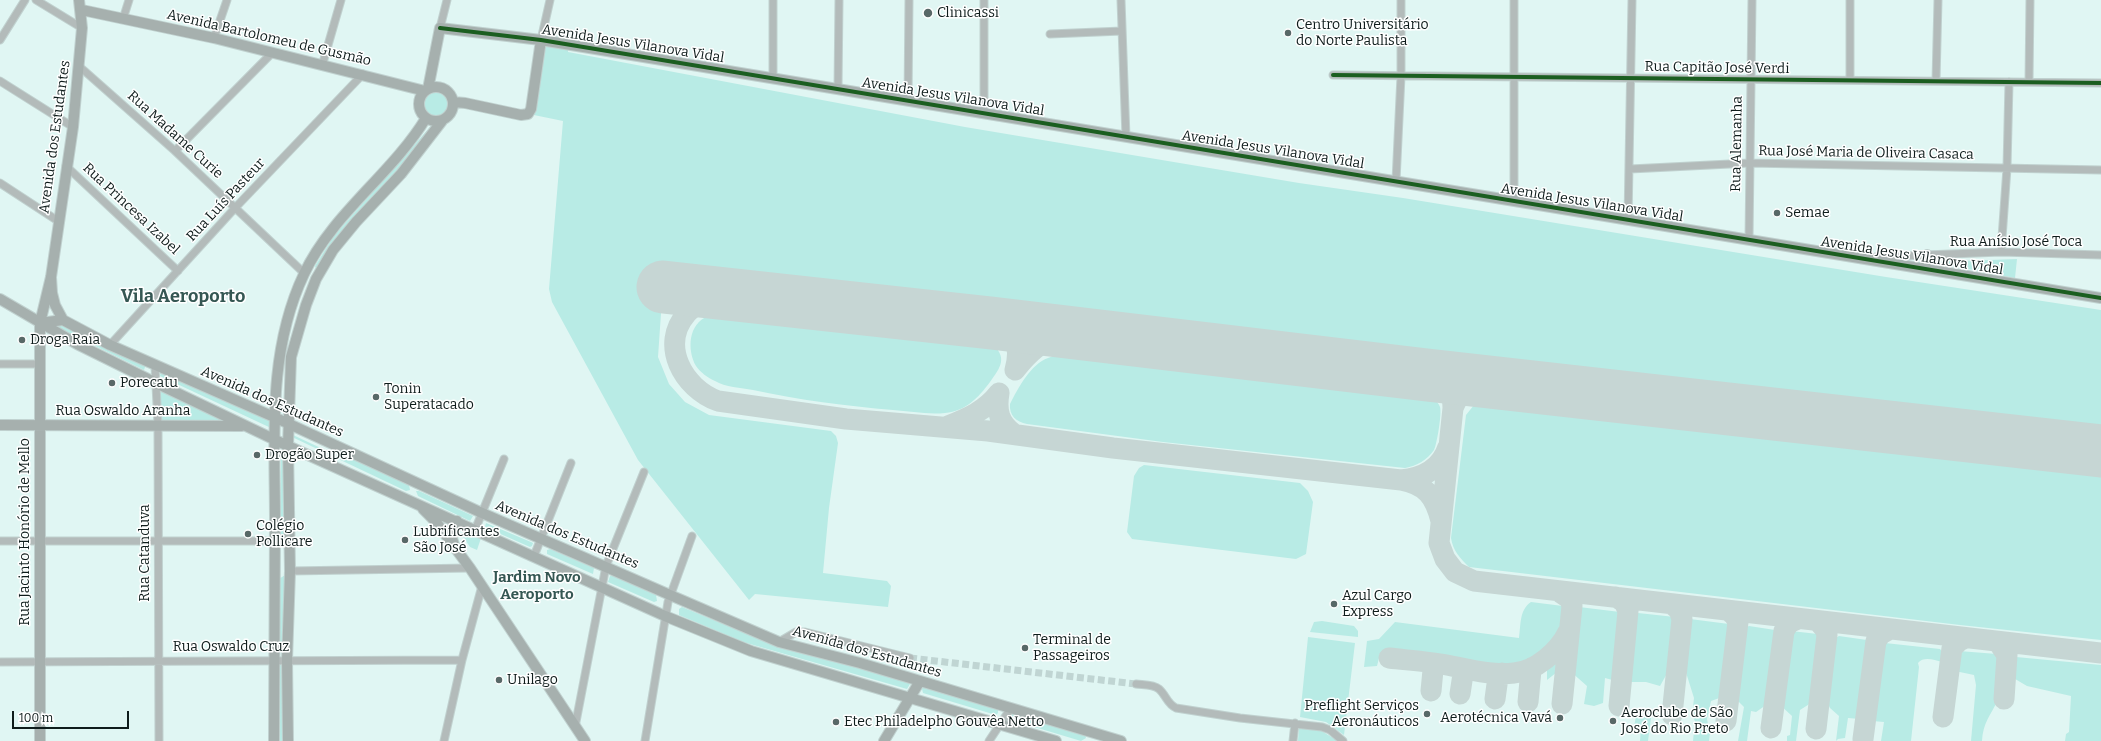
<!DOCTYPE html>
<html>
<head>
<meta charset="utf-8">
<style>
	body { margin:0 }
	#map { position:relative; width:2101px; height:741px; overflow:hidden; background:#e0f6f3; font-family:Bitter,serif }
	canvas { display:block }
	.scale { position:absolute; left:12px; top:711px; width:117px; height:18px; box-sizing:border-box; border:2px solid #0e1c1b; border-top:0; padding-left:5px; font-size:12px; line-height:14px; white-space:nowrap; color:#0e1c1b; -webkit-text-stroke:3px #fff; paint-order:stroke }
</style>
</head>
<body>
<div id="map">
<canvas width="2101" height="741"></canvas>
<div class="scale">100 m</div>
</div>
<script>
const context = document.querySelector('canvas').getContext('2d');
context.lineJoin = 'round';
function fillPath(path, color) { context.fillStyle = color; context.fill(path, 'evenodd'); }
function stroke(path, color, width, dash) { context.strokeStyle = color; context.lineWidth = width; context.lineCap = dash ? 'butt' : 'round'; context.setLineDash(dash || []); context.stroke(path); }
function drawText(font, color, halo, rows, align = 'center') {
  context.font = font + ' Bitter,serif'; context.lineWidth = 3; context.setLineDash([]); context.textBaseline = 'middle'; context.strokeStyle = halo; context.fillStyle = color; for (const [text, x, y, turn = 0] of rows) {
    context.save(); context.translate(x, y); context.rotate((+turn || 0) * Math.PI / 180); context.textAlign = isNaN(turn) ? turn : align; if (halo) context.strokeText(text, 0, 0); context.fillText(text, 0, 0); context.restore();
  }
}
const green = new Path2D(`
	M 542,41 L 568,46 L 568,52 L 965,127 L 1299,183 L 1403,198 L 1886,277 L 2101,310 L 2101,428 L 1213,330 L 1031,305 L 666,267 L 662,271 L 659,296 L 662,299 L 658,357 L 669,384 L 685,402 L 709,415 L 831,431 L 836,436 L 838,443 L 829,508 L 823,573 L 887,581 L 891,586 L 888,607 L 755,594 L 749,600 L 638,460 L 552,302 L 549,289 L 563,121 L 529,114 Z
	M422 104a15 15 0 1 1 30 0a15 15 0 1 1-30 0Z
	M 430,127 L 433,130 L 316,269 L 315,266 L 333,237 Z
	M 2017,259 L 2015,278 L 1932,262 Z
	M 723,314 L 991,343 C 1008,357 1001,367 990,382 C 978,398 966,411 945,413 C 928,415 910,411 893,410 C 846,406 799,400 753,390 C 741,388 725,387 715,381 C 708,378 700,372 696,366 C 687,350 688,324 708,316 C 712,315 718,315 723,314 Z
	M 61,324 L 146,364 L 144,370 L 59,328 L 59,325 Z
	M 1070,351 L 1194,369 L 1426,394 C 1431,396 1438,401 1440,407 C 1442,413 1437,444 1434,450 C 1427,460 1417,466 1405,468 L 1163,442 L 1027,424 C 1016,422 1009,415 1010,404 C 1018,388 1031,364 1048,358 C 1055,355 1063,353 1070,351 Z
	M 161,371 L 269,420 L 273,423 L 271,428 L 160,376 Z
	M 160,389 L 232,423 L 161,422 Z
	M 1486,400 L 2101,468 L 2101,640 L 1960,625 L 1469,567 C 1460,558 1453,551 1451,538 L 1466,415 L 1474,405 Z
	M 293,435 L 342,458 L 349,457 L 409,485 L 410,490 L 406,491 L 292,437 Z
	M 283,455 L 285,455 L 285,537 L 280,535 L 281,456 Z
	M 1144,465 L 1300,483 L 1308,491 L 1313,502 L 1306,554 L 1296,559 L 1132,539 L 1127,532 L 1134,476 L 1139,468 Z
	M 416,491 L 419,491 L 473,516 L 470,521 L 418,496 Z
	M 486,523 L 531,542 L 533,543 L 532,546 L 530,547 L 487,528 L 485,527 Z
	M 463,532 L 481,538 L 477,550 L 470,547 L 462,535 Z
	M 550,549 L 594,568 L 593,574 L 547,554 L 547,550 Z
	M 285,575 L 287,576 L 283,654 L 279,652 L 279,579 Z
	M 610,576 L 613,576 L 656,595 L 657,601 L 654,602 L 608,582 Z
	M 1531,602 L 1563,606 L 1566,611 L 1563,633 L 1553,645 L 1539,657 L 1523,666 L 1505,668 L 1380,654 L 1377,666 L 1364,667 L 1367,641 L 1379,639 L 1395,622 L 1519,638 C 1521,625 1519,610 1531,602 Z
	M 682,607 L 757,638 L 909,681 L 910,684 L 907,689 L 743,642 L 679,615 L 679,609 Z
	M 1579,607 L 1620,612 L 1623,615 L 1616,681 L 1605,678 L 1603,703 L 1594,706 L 1584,704 L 1587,686 L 1570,671 L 1575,614 Z
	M 1638,613 L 1675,617 L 1678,622 L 1674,661 L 1660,686 L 1646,682 L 1626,682 L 1632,618 L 1633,615 Z
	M 1690,619 L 1729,624 L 1733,630 L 1725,696 L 1711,701 L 1707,719 L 1708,724 L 1711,725 L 1709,741 L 1693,741 L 1695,721 L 1692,716 L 1694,698 L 1683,663 L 1687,622 Z
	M 1322,621 L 1354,626 L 1358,631 L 1358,637 L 1310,632 L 1314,622 Z
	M 1749,626 L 1775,630 L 1778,632 L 1769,703 L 1756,712 L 1751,711 L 1747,741 L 1738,741 L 1744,707 L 1734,697 L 1743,629 Z
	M 1791,631 L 1818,634 L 1822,640 L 1815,698 L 1811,703 L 1800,710 L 1796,741 L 1787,741 L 1787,736 L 1790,735 L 1792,716 L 1779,704 L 1788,634 Z
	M 1839,636 L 1867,640 L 1870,643 L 1871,647 L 1860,719 L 1848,718 L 1845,738 L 1838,739 L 1836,741 L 1839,716 L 1830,708 L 1825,699 L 1831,641 Z
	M 1308,637 L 1355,643 L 1344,735 L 1326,722 L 1300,717 Z
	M 1885,643 L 1940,649 L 1944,654 L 1942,662 C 1934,660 1924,656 1918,663 L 1919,667 L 1911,741 L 1881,741 L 1884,722 L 1872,721 L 1871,713 L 1880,650 L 1882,644 Z
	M 1959,651 L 1997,654 C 2003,661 2002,691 1998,700 C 1990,716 1983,723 1982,741 L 1971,741 L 1976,685 L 1974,675 L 1955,671 L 1956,655 Z
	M 1556,655 L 1562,655 L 1562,668 L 1547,680 L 1547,662 Z
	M 2016,657 L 2101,665 L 2101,741 L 2065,741 L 2066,734 L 2069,732 L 2071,696 L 2027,686 L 2010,676 L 2013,660 Z
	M 281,665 L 283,665 L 285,741 L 279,741 L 279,666 Z
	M 924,685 L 998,710 L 998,713 L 996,715 L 923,693 L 922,689 Z
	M 1014,713 L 1085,735 L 1086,738 L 1081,741 L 1011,720 L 1011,714 Z
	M 1636,716 L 1651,718 L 1648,741 L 1640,741 L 1641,728 L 1634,727 Z
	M 1299,727 L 1320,730 L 1338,741 L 1298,741 Z`);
const taxiway = new Path2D(`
	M 722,294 C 710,298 696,303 687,313 C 659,345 683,388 718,401 L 846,419 L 988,431 L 1113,448 L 1401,480 C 1426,485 1435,496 1441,521
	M 991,323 C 1015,333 1022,344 1015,370 C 1038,341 1050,336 1086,334
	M 1427,375 C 1443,381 1453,390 1453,408 C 1460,391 1468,383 1487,382
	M 1453,408 L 1439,543 L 1445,559 L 1455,572 L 1474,581 L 2101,653
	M 948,426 C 968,418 985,411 999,393 C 996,411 999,423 1014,434
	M 1401,480 C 1423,478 1441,469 1448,447
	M 1561,593 L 1570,599 L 1572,606 L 1562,704
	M 1616,597 L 1624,602 L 1628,611 L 1619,706
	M 1998,642 L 2007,655 L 2004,699
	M 1389,658 C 1406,660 1423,661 1441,664 C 1464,668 1490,676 1514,673 C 1536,671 1559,651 1568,632
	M 1431,691 L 1433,670 L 1438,664
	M 1460,694 L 1463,674 L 1467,669
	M 1495,699 L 1498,677 L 1502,673
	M 1528,702 L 1531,670 L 1533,667
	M 1672,715 L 1682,619 L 1679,610 L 1672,604
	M 1943,717 L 1952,648 L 1959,641 L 1965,638
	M 1726,721 L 1738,622 L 1734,615 L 1727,610
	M 1771,728 L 1784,631 L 1789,623 L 1798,619
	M 1816,729 L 1827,635 L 1825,629 L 1818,621
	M 1863,739 L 1876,641 L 1881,634 L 1890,629`);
const runway = new Path2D(`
	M 663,287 L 991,323 L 1427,375 L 2101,451`);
const streetTunnel = new Path2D(`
	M 910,658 L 1136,684`);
const street = new Path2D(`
	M 36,0 L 82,28
	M 1121,0 L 1126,137
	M 1514,0 L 1514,201
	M 123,19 L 129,0
	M 440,28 L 447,0
	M 1050,34 L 1122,31
	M 214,38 L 227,0
	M 0,40 L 25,0
	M 541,40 L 550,0
	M 322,66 L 341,0
	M 80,67 L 175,151 L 304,273
	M 1333,75 L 2101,83
	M 773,78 L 773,0
	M 1850,80 L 1850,0
	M 0,81 L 73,127
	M 1936,81 L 1938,0
	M 2029,82 L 2030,0
	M 838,89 L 839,0
	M 908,101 L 909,0
	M 984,113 L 984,0
	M 175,151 L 273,52
	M 66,166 L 178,271
	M 1630,169 L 1750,163 L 2101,170
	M 1396,181 L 1401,76 L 1401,0
	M 0,183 L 58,221
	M 1628,220 L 1632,0
	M 1749,240 L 1752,0
	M 2001,252 L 2007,168 L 2009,82
	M 1875,257 L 2001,252 L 2101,255
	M 110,345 L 235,208 L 363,74
	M 0,364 L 39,364
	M 155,365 L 158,425 L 159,741
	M 475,530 L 504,459
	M 0,541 L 275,541
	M 534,556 L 571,463
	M 290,571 L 470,568
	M 779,642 L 796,632 L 805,632 L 910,658
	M 0,662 L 462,660
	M 1136,684 C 1143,685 1153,684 1159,689 C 1166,695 1167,704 1176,708 L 1240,718 L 1322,727 L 1330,730 L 1343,741
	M 575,727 L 606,566 L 644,472
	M 444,741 L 462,660 L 482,586
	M 645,741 L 668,602 L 692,536
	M 989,741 L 1011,708
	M 1293,741 L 1295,723`);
const secondary = new Path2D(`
	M 82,10 L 214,38 L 425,91
	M419 104a17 17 0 1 1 34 0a17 17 0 1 1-34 0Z
	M 428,89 L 440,28 L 541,40 L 2101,298
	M 453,102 L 465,103 L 521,115 L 528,114 L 531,109 L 541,40
	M 1926,269 L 1927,255
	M 51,277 L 52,293 L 55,305 L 63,320 L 110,345 L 274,417 L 482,513 L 670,595 L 779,642 L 860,663 L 1121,741
	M 0,299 L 77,344 L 156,383 L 288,446 L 665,616 L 751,651 L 1056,741
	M 40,323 L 63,320
	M 0,425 L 242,426
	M 423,509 L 436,522 L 470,568 L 585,741
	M 454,545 C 451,536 450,528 457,521
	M 40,741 L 40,323 L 51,277 L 73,127 L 82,28 L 79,0
	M 274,741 C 274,668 275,595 275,522 C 275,439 267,352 304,274 C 332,214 392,174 426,118
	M 288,741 L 287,660 L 290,571 L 288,446 L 291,357 L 306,305 L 316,279 L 333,250 L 356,222 L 401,174 L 442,121
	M 884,741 L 920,681`);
const cycleway = new Path2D(`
	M 440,28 L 541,40 L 2101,298
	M 1333,75 L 2101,83`);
const markers = [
	[928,13,5,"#586867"],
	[1288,33,4,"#586867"],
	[1777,213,4,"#586867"],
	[22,340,4,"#586867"],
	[112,383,4,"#586867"],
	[376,397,4,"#586867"],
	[257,455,4,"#586867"],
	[248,534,4,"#586867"],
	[405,540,4,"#586867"],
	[1334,604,4,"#586867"],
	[1025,648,4,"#586867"],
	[499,680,4,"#586867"],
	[1427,714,4,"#586867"],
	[1560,718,4,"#586867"],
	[1613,721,4,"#586867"],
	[836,722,4,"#586867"]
];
const poiNames = [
	["Clinicassi",937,13],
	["Centro Universitário",1296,25],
	["do Norte Paulista",1296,41],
	["Semae",1785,213],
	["Droga Raia",30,340],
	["Porecatu",120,383],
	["Tonin",384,389],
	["Superatacado",384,405],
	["Drogão Super",265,455],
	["Colégio",256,526],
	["Pollicare",256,542],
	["Lubrificantes",413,532],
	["São José",413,548],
	["Azul Cargo",1342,596],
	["Express",1342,612],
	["Terminal de",1033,640],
	["Passageiros",1033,656],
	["Unilago",507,680],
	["Preflight Serviços",1419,706,"right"],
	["Aeronáuticos",1419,722,"right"],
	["Aeroclube de São",1621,713],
	["José do Rio Preto",1621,729],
	["Aerotécnica Vavá",1552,718,"right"],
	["Etec Philadelpho Gouvêa Netto",844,722]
];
const streetNames = [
	["Avenida Bartolomeu de Gusmão",269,38,13],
	["Avenida Jesus Vilanova Vidal",633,44,9],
	["Rua Capitão José Verdi",1717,68,1],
	["Avenida Jesus Vilanova Vidal",953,97,9],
	["Rua Madame Curie",175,135,42],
	["Avenida dos Estudantes",55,137,-82],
	["Rua Alemanha",1737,144,-89],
	["Avenida Jesus Vilanova Vidal",1273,150,9],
	["Rua José Maria de Oliveira Casaca",1866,153,1],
	["Rua Luís Pasteur",226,200,-47],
	["Avenida Jesus Vilanova Vidal",1592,203,9],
	["Rua Princesa Izabel",131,209,43],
	["Rua Anísio José Toca",2016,242],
	["Avenida Jesus Vilanova Vidal",1912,256,9],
	["Avenida dos Estudantes",272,402,24],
	["Rua Oswaldo Aranha",123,411],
	["Rua Jacinto Honório de Mello",25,532,-90],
	["Avenida dos Estudantes",567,535,23],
	["Rua Catanduva",145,553,-90],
	["Rua Oswaldo Cruz",231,647],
	["Avenida dos Estudantes",867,652,16]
];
const neighbourhoodNames = [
	["Jardim Novo",537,578],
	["Aeroporto",537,595]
];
const districtNames = [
	["Vila Aeroporto",183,297]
];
fillPath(green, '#b8ebe5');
stroke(taxiway, '#c6d6d4', 21);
stroke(runway, '#c6d6d4', 53);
stroke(streetTunnel, '#c0d5d3', 7, [7, 3.5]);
stroke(street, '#c0d1cf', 9);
stroke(secondary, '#c0d1cf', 12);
stroke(street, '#b3bbba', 7);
stroke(secondary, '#a6b0ae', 10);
stroke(cycleway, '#1b5e20', 4);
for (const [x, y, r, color] of markers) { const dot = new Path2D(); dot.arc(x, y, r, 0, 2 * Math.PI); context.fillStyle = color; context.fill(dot); stroke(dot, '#fff', 1.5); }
drawText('14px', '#0e1c1b', '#fff', poiNames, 'left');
drawText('14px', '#0e1c1b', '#fff', streetNames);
drawText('bold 15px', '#355753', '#fff', neighbourhoodNames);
drawText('bold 18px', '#355753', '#fff', districtNames);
</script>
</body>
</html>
